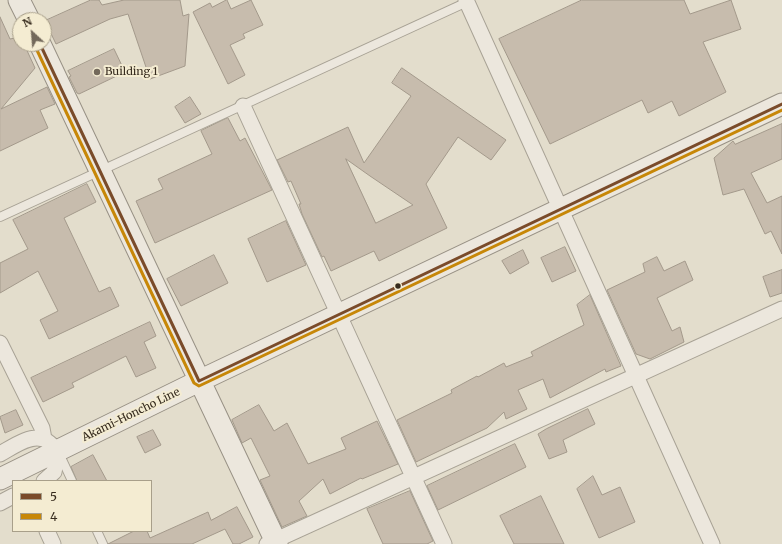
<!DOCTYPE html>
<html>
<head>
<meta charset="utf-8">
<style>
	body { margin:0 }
	#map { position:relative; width:782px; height:544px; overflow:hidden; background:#e3ddcc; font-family:Merriweather,serif }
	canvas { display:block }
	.legend { position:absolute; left:12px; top:480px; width:140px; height:52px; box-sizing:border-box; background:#f4ecd2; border:1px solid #a89f8a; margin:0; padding:5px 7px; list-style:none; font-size:12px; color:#362b1e }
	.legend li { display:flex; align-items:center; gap:8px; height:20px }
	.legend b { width:20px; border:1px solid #a89f8a }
	.north { position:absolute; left:12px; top:12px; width:40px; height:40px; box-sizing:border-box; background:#f4ecd2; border:1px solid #a89f8a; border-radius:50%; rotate:334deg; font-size:11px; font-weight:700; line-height:16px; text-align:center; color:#362b1e }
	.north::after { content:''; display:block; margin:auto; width:14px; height:18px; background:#73695b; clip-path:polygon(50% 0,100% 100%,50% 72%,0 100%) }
</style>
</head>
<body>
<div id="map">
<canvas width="782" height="544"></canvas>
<ul class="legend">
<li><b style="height:5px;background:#7a4b2a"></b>5</li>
<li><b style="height:5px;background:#c78708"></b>4</li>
</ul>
<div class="north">N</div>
</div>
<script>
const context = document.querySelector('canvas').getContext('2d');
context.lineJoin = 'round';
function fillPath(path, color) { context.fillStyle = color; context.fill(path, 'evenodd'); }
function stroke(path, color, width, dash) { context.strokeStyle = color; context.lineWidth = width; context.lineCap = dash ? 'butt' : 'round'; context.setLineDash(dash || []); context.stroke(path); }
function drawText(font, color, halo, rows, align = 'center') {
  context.font = font + ' Merriweather,serif'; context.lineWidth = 4; context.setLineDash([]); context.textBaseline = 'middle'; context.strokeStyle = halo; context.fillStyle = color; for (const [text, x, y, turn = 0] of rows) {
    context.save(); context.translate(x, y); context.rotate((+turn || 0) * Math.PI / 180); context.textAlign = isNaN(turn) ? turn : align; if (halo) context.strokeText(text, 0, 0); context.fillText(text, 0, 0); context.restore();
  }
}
const building = new Path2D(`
	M 91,0 L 99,0 L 102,5 L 124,0 L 180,0 L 183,16 L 189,14 L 185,66 L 150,79 L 128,14 L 110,19 L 56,44 L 45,21 Z
	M 227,0 L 231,9 L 251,0 L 263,25 L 243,34 L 245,38 L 230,45 L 245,75 L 228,84 L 193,12 L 210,3 L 212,7 Z
	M 582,0 L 684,0 L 690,14 L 731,0 L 741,29 L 703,42 L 726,92 L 679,116 L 672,101 L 648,113 L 642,100 L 550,144 L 499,39 Z
	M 0,17 L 10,39 L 20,37 L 20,44 L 24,44 L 35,68 L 1,109 L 47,87 L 55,104 L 40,110 L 48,128 L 0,151 Z
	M 114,49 L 125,72 L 79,94 L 77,93 L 69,77 L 71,76 L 68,71 Z
	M 402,68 L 506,140 L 491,160 L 458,137 L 426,184 L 447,228 L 379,261 L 374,251 L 331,271 L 324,256 L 322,257 L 302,214 L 299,204 L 301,204 L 291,181 L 288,182 L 277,160 L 348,127 L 364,163 L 411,96 L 392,83 ZM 346,159 L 370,176 L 413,205 L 376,223 Z
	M 190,97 L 201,114 L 185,123 L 175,107 Z
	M 228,118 L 240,141 L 245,138 L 272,190 L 155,243 L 136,201 L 163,189 L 158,179 L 212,154 L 201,131 Z
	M 782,124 L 782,159 L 751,173 L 767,203 L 782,196 L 782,254 L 771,231 L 765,234 L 744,189 L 723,195 L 714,158 L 733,141 L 735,144 Z
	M 87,184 L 96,202 L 64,218 L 99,292 L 110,287 L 119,306 L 49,339 L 40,320 L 58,311 L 38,271 L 0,293 L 0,263 L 28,249 L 13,220 Z
	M 286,221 L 306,265 L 267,282 L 248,239 Z
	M 565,247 L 576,271 L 552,282 L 541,258 Z
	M 523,250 L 529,263 L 510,274 L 502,261 Z
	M 214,255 L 228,283 L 181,306 L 167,279 Z
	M 657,257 L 664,271 L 685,261 L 693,280 L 657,298 L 672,331 L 680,327 L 684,342 L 650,359 L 636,354 L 607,290 L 645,272 L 643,264 Z
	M 782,270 L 782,293 L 770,297 L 763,277 Z
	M 590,295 L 621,366 L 606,372 L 605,369 L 550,398 L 543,379 L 518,390 L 527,409 L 506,419 L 504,412 L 487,428 L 416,462 L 397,420 L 452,393 L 451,390 L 477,376 L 478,377 L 504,363 L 506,367 L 533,356 L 531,352 L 584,325 L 577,305 Z
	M 150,322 L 156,336 L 144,342 L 156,368 L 136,377 L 126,356 L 72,383 L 74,387 L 43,402 L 31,378 Z
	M 259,405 L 274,431 L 287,423 L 308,464 L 346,449 L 341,438 L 377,421 L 398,464 L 362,479 L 361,478 L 330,494 L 323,479 L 299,501 L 307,516 L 282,527 L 260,480 L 270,476 L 251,438 L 242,443 L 232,420 Z
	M 588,409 L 595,424 L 563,440 L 567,452 L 549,459 L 538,434 L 546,429 Z
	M 16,410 L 23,425 L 5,433 L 0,417 Z
	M 153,430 L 161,445 L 145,453 L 137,437 Z
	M 515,444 L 526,467 L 438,510 L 427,486 Z
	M 93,455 L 107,481 L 77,481 L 71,467 Z
	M 593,476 L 602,495 L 620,487 L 635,522 L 599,538 L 577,489 Z
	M 410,491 L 433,541 L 427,544 L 383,544 L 367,509 Z
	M 541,496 L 564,544 L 514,544 L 500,516 Z
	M 237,507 L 253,537 L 239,544 L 233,544 L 225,529 L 192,544 L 108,544 L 134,531 L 147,531 L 150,538 L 208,512 L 211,520 Z`);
const lane = new Path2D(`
	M 0,217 L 467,2
	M 59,453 L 72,481
	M 97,531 L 103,544`);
const street = new Path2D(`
	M 466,0 L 712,544
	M 243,106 L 444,544
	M 0,343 L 42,428 L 44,439
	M 0,454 C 11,448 30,434 43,439 C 48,440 53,447 58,451 L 54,472 L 44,481
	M 0,503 L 13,496
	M 47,531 L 53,544
	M 267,544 L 782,309`);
const secondary = new Path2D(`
	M 19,0 L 29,20
	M 40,44 L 277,544
	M 0,479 L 199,381 L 782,104`);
const bus1 = new Path2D(`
	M 40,44 L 199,381
	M 199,381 L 782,104`);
const bus2 = new Path2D(`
	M 35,46 L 194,383 L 199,386 L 782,110`);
const markers = [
	[97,72,4,"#73695b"],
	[398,286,3.5,"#362b1e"]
];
const poiNames = [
	["Building 1",105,72]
];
const streetNames = [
	["Akami-Honcho Line",131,415,-26]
];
fillPath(building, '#c7bcad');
stroke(building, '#a3998b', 1);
stroke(lane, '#a8a295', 10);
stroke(street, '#a8a295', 17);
stroke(secondary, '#989185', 23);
stroke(lane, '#ece7dd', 8);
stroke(street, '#ece7dd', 15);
stroke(secondary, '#ece7dd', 21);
stroke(bus1, '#7a4b2a', 3);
stroke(bus2, '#c78708', 3);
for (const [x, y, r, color] of markers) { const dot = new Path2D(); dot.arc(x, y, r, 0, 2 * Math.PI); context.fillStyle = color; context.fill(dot); stroke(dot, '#f4ecd2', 1.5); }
drawText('11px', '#362b1e', '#f4ecd2', poiNames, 'left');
drawText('11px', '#362b1e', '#f4ecd2', streetNames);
</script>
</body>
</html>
